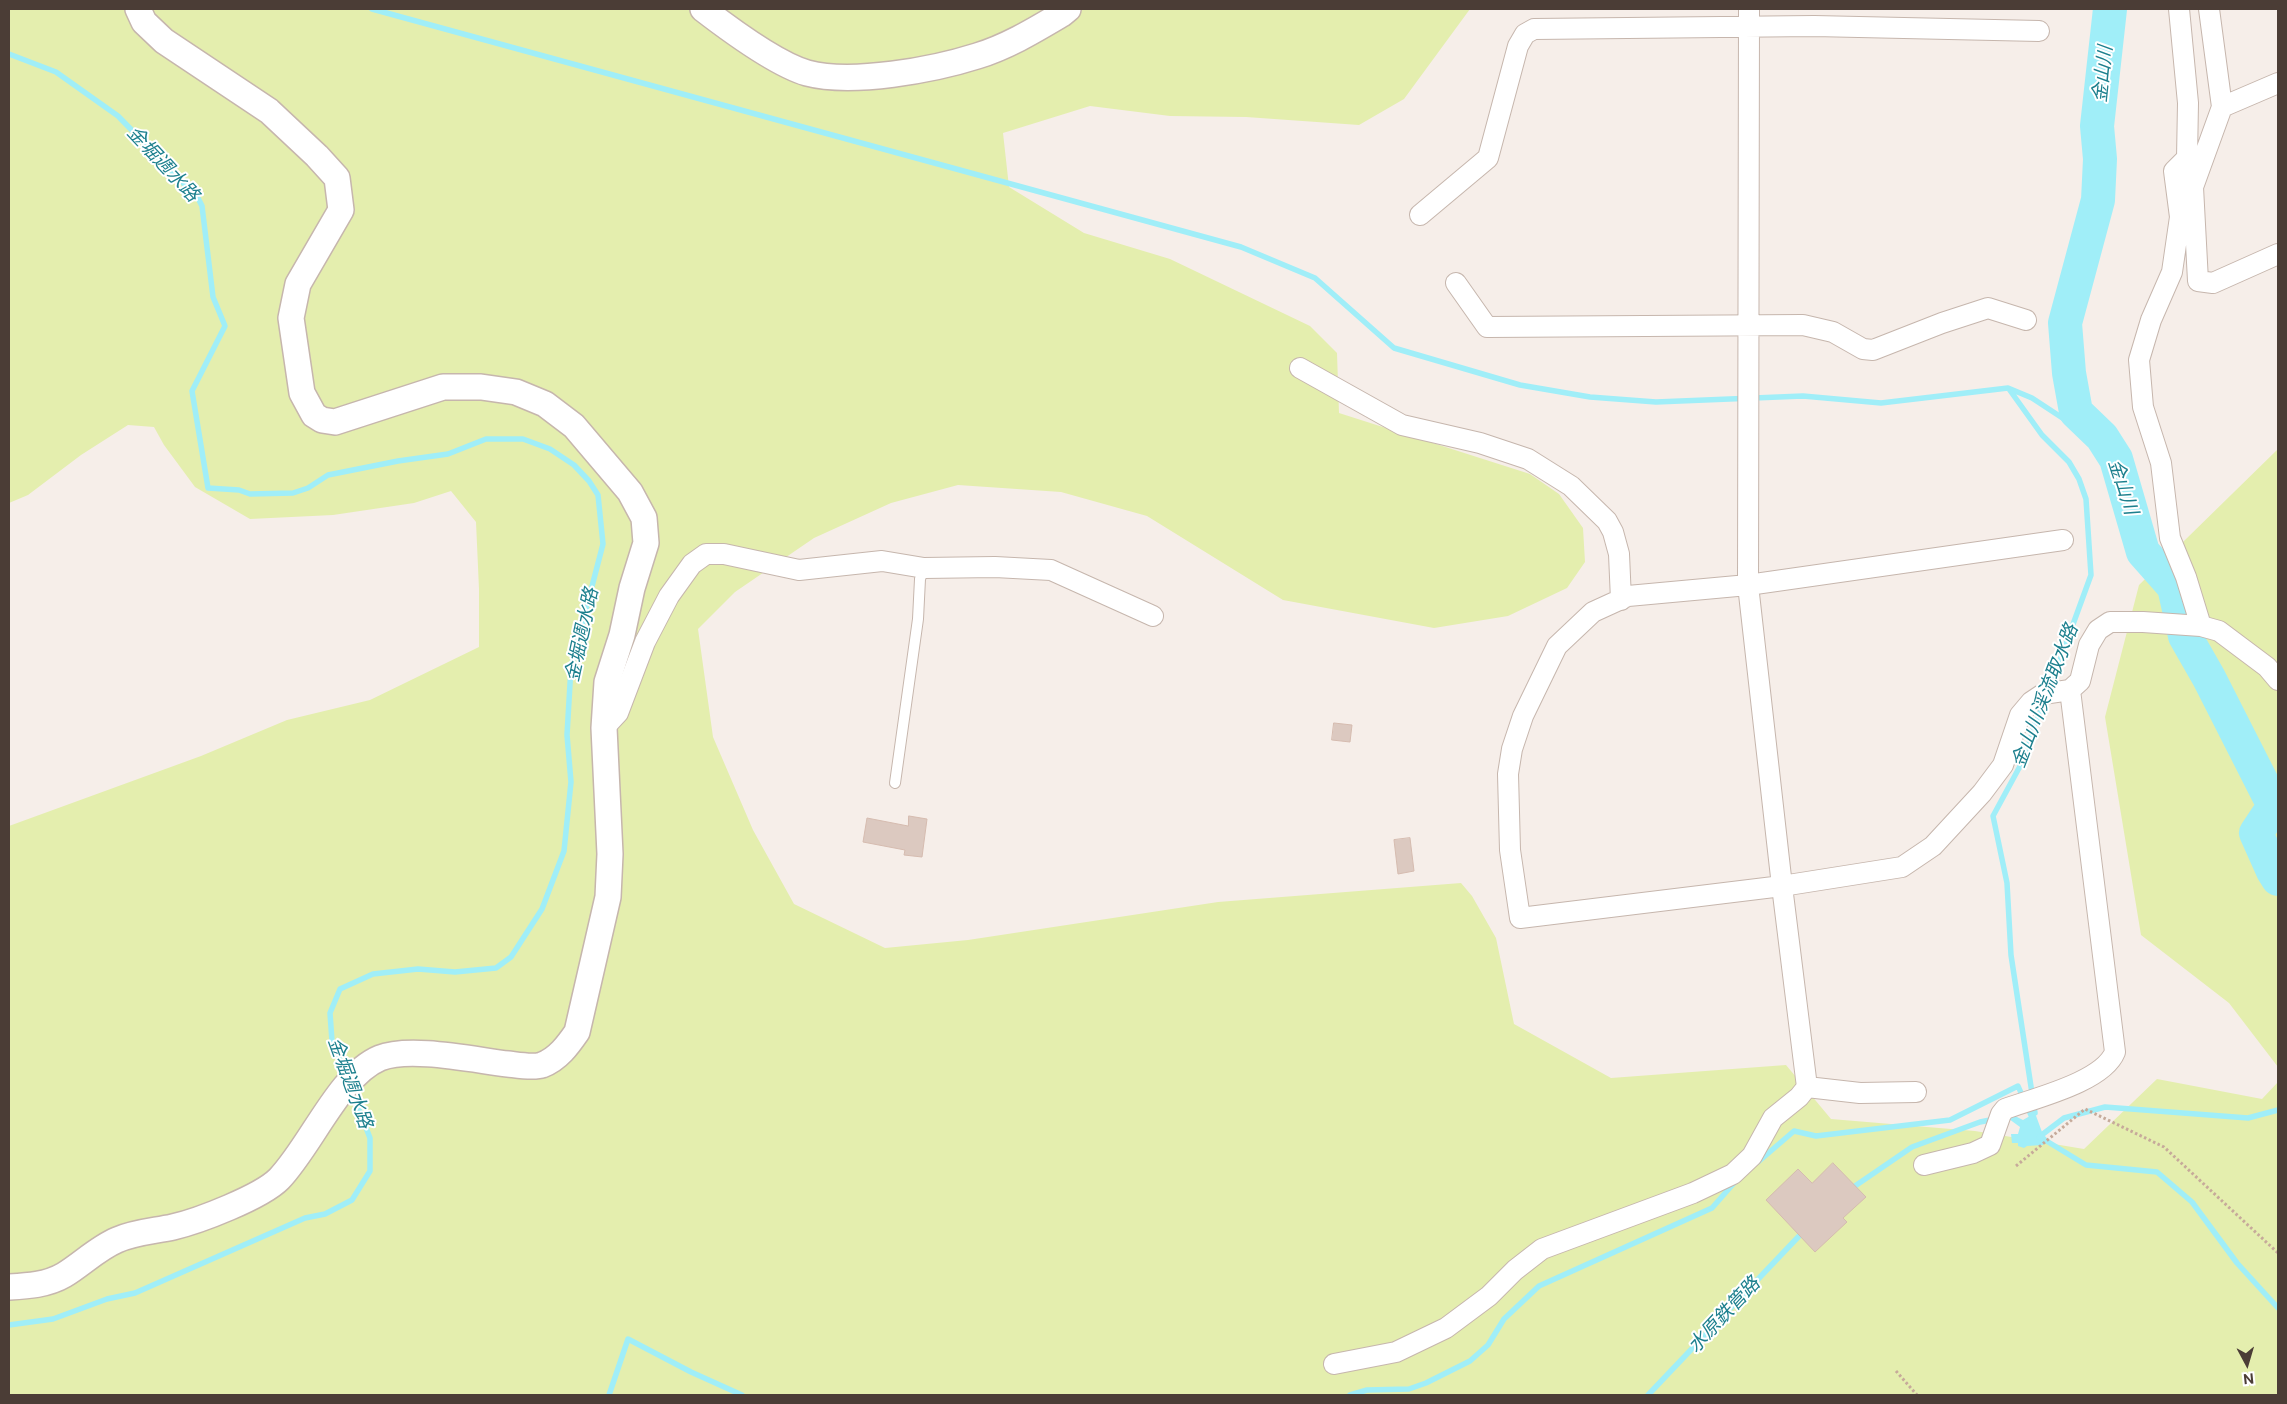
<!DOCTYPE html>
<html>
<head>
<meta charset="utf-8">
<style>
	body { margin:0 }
	#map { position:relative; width:2287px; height:1404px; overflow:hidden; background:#f6eee9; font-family:"Public Sans",sans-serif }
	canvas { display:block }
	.frame { position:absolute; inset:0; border:10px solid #4b3d36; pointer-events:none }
	.north { position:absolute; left:2222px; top:1339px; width:50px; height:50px; -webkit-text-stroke:4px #fff; paint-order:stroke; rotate:174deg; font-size:14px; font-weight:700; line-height:20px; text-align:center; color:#4b3d36 }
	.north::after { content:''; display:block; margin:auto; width:18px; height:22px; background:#4b3d36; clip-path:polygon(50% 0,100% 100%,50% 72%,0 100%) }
</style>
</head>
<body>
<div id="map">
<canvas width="2287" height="1404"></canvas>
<div class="frame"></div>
<div class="north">N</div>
</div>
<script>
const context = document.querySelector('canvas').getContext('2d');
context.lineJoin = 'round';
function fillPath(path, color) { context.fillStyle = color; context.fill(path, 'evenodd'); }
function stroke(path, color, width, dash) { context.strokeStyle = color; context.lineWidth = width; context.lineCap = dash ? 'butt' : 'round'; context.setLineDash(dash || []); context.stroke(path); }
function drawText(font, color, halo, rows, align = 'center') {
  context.font = font + ' "Public Sans","Noto Sans JP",sans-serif'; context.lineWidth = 4; context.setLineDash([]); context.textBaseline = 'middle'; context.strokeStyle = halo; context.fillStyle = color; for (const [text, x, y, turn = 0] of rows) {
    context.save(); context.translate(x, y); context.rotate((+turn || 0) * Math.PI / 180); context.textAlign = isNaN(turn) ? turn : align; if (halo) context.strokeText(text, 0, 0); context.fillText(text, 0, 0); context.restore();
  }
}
const green = new Path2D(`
	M 9,9 L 1470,9 L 1404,99 L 1359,125 L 1246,117 L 1170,116 L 1090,106 L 1003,133 L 1009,187 L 1084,233 L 1170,259 L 1310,326 L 1337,353 L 1339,413 L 1530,474 L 1559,494 L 1583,528 L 1585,562 L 1567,588 L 1508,616 L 1434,628 L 1283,600 L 1147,516 L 1061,492 L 958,485 L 891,503 L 814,538 L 735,592 L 698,629 L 713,737 L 753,830 L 794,904 L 885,948 L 968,940 L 1218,902 L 1461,883 L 1472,896 L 1496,938 L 1514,1024 L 1611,1078 L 1786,1065 L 1831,1119 L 1975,1131 L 2084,1149 L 2157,1079 L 2262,1099 L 2278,1082 L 2278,1395 L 9,1395 L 9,826 L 201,756 L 287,720 L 370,700 L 479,647 L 479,589 L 476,522 L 451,491 L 414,503 L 333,515 L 250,519 L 195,487 L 164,445 L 154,427 L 128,425 L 81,455 L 28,495 L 9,503 Z
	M 2278,449 L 2278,1067 L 2229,1003 L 2141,935 L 2105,717 L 2139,585 Z`);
const water = new Path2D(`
	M 2035,1113 L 2042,1132 L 2048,1140 L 2043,1145 L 2027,1146 L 2024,1148 L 2018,1146 L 2018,1143 L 2012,1143 L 2011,1134 L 2018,1134 L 2020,1127 L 2009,1119 L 2011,1114 L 2023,1120 Z`);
const stream = new Path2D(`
	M 372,9 L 1241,247 L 1315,278 L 1394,348 L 1520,385 L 1590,397 L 1656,402 L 1803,396 L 1881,403 L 2008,388 L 2032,398 L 2064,419 L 2090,426
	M 9,54 L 56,72 L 118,116 L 198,198 L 202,206 L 213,297 L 225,326 L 192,391 L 208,488 L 239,490 L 250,494 L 293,493 L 308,488 L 328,475 L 398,461 L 448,454 L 486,439 L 523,439 L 550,449 L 574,465 L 589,481 L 598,495 L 603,544 L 571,667 L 567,735 L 571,782 L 564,851 L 542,909 L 511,957 L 496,968 L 455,972 L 418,969 L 373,974 L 340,989 L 330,1013 L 332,1041 L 346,1075
	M 2009,389 L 2042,435 L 2069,462 L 2079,479 L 2086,499 L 2091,575 L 2049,690
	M 2035,1113 L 2011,955 L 2007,883 L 1993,816 L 2025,757 L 2035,723 L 2045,701
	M 2039,1137 L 2064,1118 L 2105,1107 L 2248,1118 L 2278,1110
	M 2040,1137 L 2086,1165 L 2157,1172 L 2192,1202 L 2237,1263 L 2278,1308
	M 1758,1162 L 1794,1131 L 1816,1136 L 1950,1120 L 2018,1086 L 2034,1122
	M 1855,1186 L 1912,1147 L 1980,1122 L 1995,1119
	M 9,1325 L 53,1319 L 107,1299 L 135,1293 L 305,1218 L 325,1214 L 352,1200 L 370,1171 L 370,1138 L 351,1089
	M 609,1395 L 628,1339 L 691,1372 L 742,1395
	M 1350,1395 L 1367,1390 L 1409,1389 L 1426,1383 L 1470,1361 L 1488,1345 L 1504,1319 L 1539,1286 L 1712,1208 L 1734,1183
	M 1648,1395 L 1800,1235`);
const river = new Path2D(`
	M 2110,9 L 2097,126 L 2100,159 L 2098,200 L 2065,323 L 2069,373 L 2076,412 L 2102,437 L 2116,459 L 2143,552 L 2174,587 L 2185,636 L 2209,678 L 2274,806 L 2256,833 L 2273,871 L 2278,879`);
const building = new Path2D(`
	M 1334,723 L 1352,725 L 1350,742 L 1332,740 Z
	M 909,816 L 927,819 L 922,857 L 904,855 L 905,850 L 863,842 L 867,818 L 908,826 Z
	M 1410,838 L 1414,871 L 1398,874 L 1394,840 Z
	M 1833,1163 L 1866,1197 L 1843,1218 L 1847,1222 L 1815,1252 L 1766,1200 L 1798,1169 L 1812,1183 Z`);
const path = new Path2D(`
	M 2016,1166 L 2085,1109 L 2164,1147 L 2278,1253
	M 1896,1371 L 1917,1395`);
const service = new Path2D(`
	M 895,783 L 918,619 L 920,579 L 924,568`);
const minor = new Path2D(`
	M 1749,9 L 1748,585 L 1782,886 L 1807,1087
	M 2179,9 L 2188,103 L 2187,158 L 2189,171
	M 2209,9 L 2222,107
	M 2278,83 L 2222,107 L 2193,187 L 2198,281 L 2213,283 L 2278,254
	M 2187,158 L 2174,171 L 2180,217 L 2172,272 L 2151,320 L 2139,360 L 2143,407 L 2161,463 L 2170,538 L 2186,577 L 2201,626
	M 1420,215 L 1488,158 L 1518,46 L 1525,34 L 1534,29 L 1814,26 L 2039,31
	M 1456,283 L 1487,327 L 1803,325 L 1833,332 L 1863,349 L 1873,350 L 1942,323 L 1988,308 L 2026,320
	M 1300,368 L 1402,425 L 1480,443 L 1528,459 L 1571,486 L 1607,521 L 1613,532 L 1619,554 L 1621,600
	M 2063,540 L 1748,585 L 1628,596 L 1593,612 L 1557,646 L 1523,716 L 1512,749 L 1508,774 L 1510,850 L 1520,918 L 1782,886 L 1902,867 L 1933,846 L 1982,793 L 2003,765 L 2020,715 L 2031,702 L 2043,694 L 2070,690 L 2080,681 L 2089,645 L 2098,630 L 2110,622 L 2143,622 L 2201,626 L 2219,631 L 2267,667 L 2278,680
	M 604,728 L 618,713 L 645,642 L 669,596 L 692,564 L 706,554 L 724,554 L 799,570 L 882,561 L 924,568 L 995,567 L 1051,570 L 1153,616
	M 1924,1165 L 1973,1153 L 1990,1145 L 2001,1114 L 2005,1109 C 2035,1098 2103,1082 2115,1052 L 2070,690
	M 1334,1364 L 1396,1352 L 1446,1328 L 1489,1296 L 1515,1270 L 1542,1249 L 1693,1193 L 1733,1174 L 1752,1156 L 1773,1118 L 1799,1097 L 1807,1087 L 1860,1093 L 1916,1092`);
const tertiary = new Path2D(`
	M 703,9 C 729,29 776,64 807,73 C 852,85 933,70 977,56 C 1007,47 1035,30 1062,14 L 1068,9
	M 9,1287 C 27,1286 47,1285 64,1275 C 82,1264 98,1248 117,1240 C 135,1232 155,1231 173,1227 C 199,1221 261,1197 279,1179 C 311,1146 339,1075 380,1058 C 410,1046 474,1060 508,1064 C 517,1065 533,1068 542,1065 C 558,1059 568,1045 577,1032 L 608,897 L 610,854 L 604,728 L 607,682 L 622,635 L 632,588 L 646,543 L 644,518 L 630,492 L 574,426 L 545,404 L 516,392 L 481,387 L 443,387 L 335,422 L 322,420 L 314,415 L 302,393 L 291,318 L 298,284 L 341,210 L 337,178 L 317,156 L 269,111 L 164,41 L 144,22 L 138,9`);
const waterNames = [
	["金山川",2103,74,-84],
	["金堀週水路",163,164,47],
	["金山川",2123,487,72],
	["金堀週水路",582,635,-78],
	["金山川渓流取水路",2045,696,-69],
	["金堀週水路",350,1083,70],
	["水原鉄管路",1724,1315,-47]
];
fillPath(green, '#e4eeae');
fillPath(water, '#a0eef8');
stroke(stream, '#a0eef8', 5.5);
stroke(river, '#a0eef8', 34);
fillPath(building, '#dcc9c0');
stroke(building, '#d5bbaf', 1);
stroke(service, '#c6b6ad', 12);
stroke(minor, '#c6b6ad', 22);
stroke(tertiary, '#c6b6ad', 28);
stroke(path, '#c6aa9a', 3, [2.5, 2.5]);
stroke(service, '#fff', 10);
stroke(minor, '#fff', 20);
stroke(tertiary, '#fff', 25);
drawText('italic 19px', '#1d808e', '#fff', waterNames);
</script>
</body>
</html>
